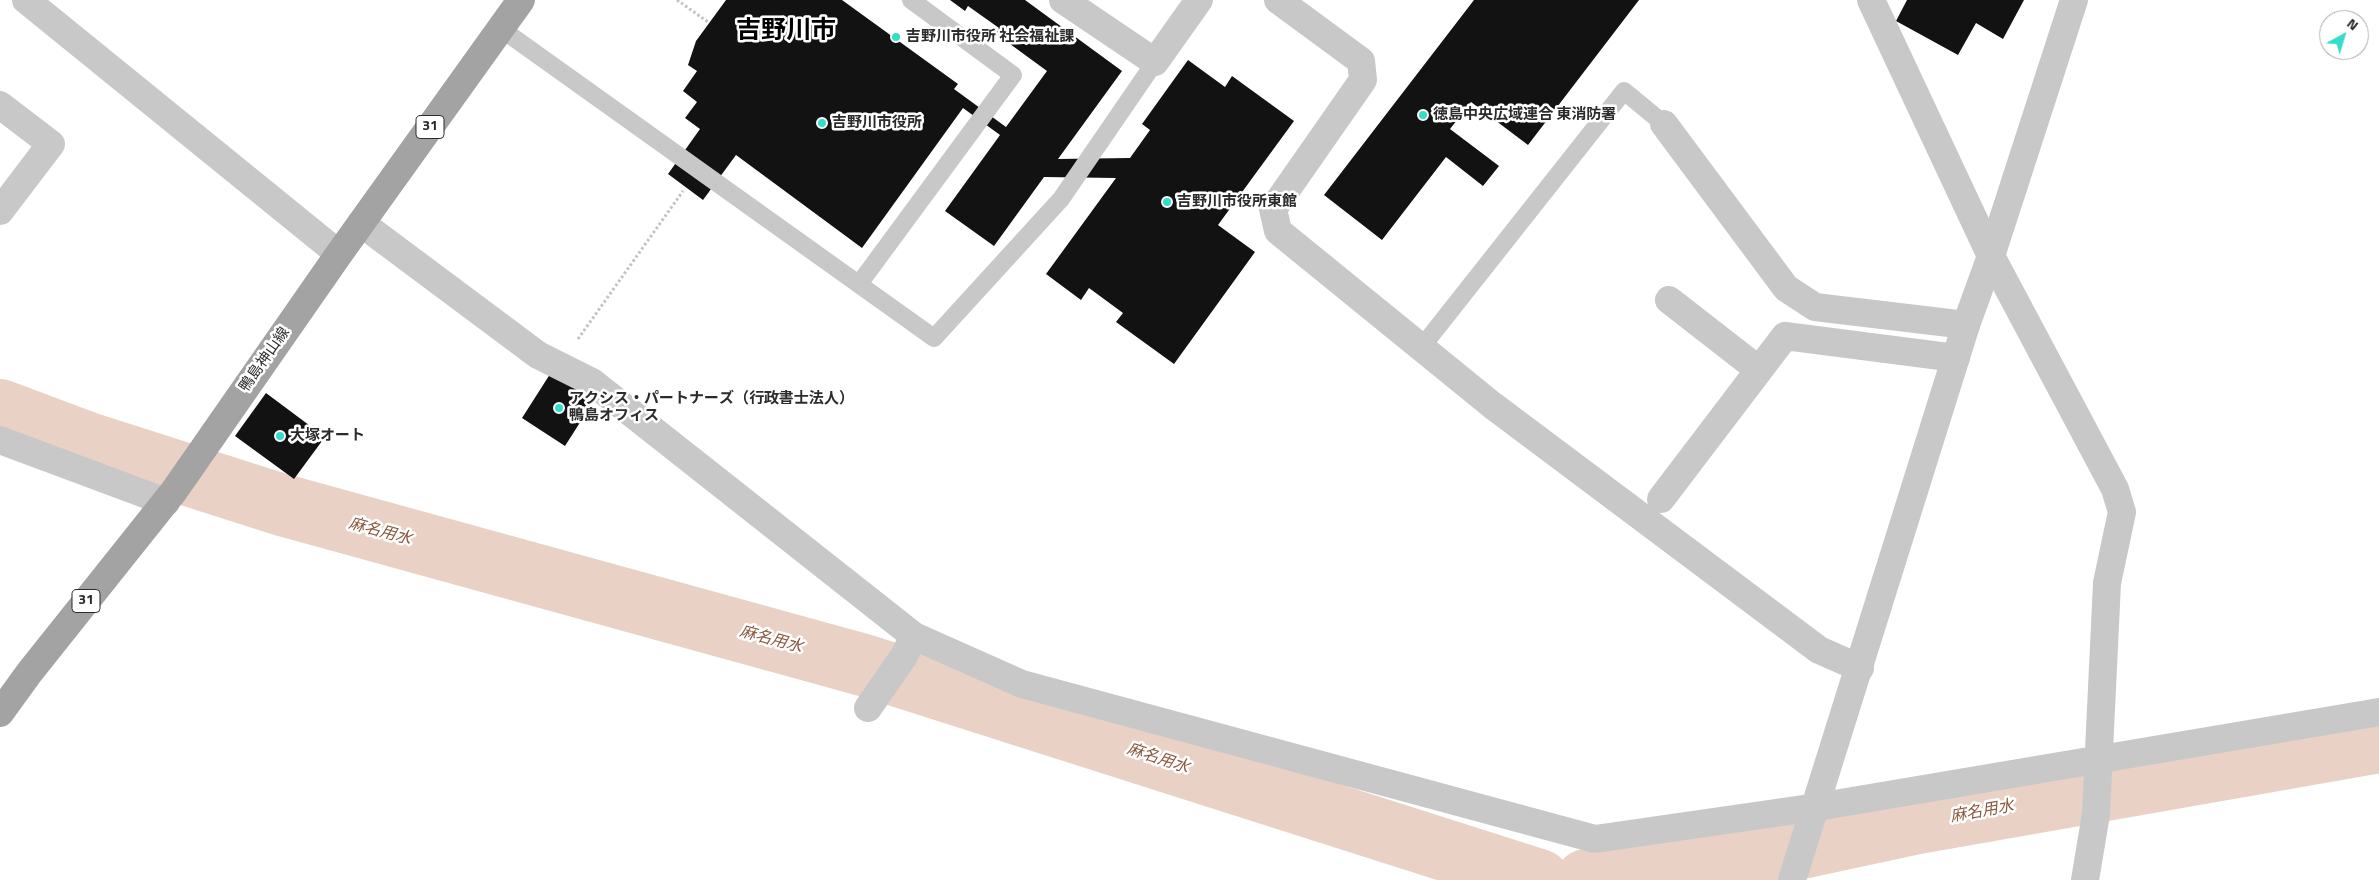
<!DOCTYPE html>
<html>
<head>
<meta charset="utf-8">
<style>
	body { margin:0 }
	#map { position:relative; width:2379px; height:880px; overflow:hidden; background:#fff; font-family:"Titillium Web",sans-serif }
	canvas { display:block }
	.north { position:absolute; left:2319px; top:10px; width:50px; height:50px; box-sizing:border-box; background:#fff; border:1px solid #aaa; border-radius:50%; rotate:39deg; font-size:14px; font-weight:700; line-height:20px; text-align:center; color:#2b2b2b }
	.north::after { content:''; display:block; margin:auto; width:18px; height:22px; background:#32dec9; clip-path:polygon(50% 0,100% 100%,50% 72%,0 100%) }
</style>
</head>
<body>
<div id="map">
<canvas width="2379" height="880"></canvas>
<div class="north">N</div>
</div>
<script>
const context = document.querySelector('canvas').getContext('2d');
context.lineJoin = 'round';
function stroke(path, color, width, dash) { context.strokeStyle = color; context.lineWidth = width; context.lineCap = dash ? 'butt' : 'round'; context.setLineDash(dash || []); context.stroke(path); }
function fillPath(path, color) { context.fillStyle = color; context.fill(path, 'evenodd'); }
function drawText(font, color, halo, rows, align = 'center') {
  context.font = font + ' "Titillium Web","Noto Sans JP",sans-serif'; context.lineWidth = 5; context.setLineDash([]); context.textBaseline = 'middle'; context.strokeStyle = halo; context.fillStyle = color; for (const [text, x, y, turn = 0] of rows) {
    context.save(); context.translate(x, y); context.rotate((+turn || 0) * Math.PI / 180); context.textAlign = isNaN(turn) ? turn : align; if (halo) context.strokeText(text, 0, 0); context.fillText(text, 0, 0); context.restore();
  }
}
const river = new Path2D(`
	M 0,410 L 88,443 L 279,504 L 867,666 L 1539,880
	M 1586,880 L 1764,856 L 1918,823 L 2379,742`);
const building = new Path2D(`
	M 726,0 L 842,0 L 958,84 L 954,89 L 1006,127 L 1047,71 L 995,33 L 999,28 L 968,6 L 965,11 L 950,0 L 1025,0 L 1122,71 L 1058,159 L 1130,158 L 1150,130 L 1142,124 L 1188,60 L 1225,87 L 1232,76 L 1294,121 L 1218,225 L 1255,252 L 1174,364 L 1116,322 L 1123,313 L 1089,288 L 1081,300 L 1046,274 L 1116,178 L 1044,177 L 994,246 L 945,211 L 1000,135 L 963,108 L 862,248 L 736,155 L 703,200 L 668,174 L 700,129 L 685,118 L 697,102 L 683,91 L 697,71 L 688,65 L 696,41 Z
	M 1474,0 L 1639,0 L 1528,145 L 1471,102 L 1450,129 L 1499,166 L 1483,186 L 1446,157 L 1382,240 L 1324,195 Z
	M 1907,0 L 2024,0 L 2003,39 L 1976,23 L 1958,55 L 1896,21 Z
	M 552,371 L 595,399 L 565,446 L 522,418 Z
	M 266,393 L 325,437 L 294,479 L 235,436 Z`);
const path = new Path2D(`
	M 677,0 L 708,22
	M 578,339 L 683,191`);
const service = new Path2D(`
	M 500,28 L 934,338 L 1061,199 L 1155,62
	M 859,284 L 1013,75 L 911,0
	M 1421,348 L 1624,91 L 1664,124`);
const minor = new Path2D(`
	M 26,0 L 339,254
	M 1063,0 L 1155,62 L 1199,0
	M 1278,0 L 1361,61 L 1363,80 L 1273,209 L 1278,231 L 1492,405 L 1819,650 L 1860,668
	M 1871,0 L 1991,256 L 2115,489 L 2122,512 L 2107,583 L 2096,814 L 2085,880
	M 0,105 L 51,144 L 0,211
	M 1664,124 L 1786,288 L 1815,307 L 1966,325
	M 361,223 L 538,355 L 592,382 L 914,636 L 1022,684 L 1595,839 L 1817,807 L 2379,712
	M 1669,300 L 1759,370
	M 0,440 L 166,502
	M 1661,499 L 1785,336 L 1956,358
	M 868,708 L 904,656 L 914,636`);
const tertiary = new Path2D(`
	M 1792,880 L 1966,325 L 1991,256 L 2074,0`);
const primary = new Path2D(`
	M 0,713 L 29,673 L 174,491 L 339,254 L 521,0`);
const markers = [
	[896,37,5,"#32dec9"],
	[1423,115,5,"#32dec9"],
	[822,123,5,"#32dec9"],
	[1167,202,5,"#32dec9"],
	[559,408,5,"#32dec9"],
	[280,436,5,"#32dec9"]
];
const shields = [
	[430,127,28],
	[86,601,28]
];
const shieldNames = [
	["31",430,127],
	["31",86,601]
];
const poiNames = [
	["吉野川市役所 社会福祉課",906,37],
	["徳島中央広域連合 東消防署",1433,115],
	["吉野川市役所",832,123],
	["吉野川市役所東館",1177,202],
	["アクシス・パートナーズ（行政書士法人）",569,399],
	["鴨島オフィス",569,416],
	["大塚オート",290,436]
];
const streetNames = [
	["鴨島神山線",265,360,-55]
];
const waterNames = [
	["麻名用水",380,532,15],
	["麻名用水",771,640,15],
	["麻名用水",1158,759,18],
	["麻名用水",1982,812,-10]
];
const townNames = [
	["吉野川市",786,32]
];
stroke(river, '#e9d1c5', 62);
fillPath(building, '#121212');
stroke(path, '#c2c2c2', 3, [2.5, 2.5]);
stroke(service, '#c8c8c8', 18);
stroke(minor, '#c8c8c8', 28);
stroke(tertiary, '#c8c8c8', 28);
stroke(primary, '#a3a3a3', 28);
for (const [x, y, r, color] of markers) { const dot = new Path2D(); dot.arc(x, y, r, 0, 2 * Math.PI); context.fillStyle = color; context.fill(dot); stroke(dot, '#fff', 2); }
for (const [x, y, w] of shields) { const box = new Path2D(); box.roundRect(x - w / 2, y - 11.5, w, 23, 4); context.fillStyle = '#fff'; context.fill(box); stroke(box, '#2b2b2b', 1); }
drawText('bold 14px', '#2b2b2b', null, shieldNames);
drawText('bold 15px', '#2b2b2b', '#fff', poiNames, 'left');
drawText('15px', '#2b2b2b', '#fff', streetNames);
drawText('italic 16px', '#8a573d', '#fff', waterNames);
drawText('bold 25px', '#000', '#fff', townNames);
</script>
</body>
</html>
